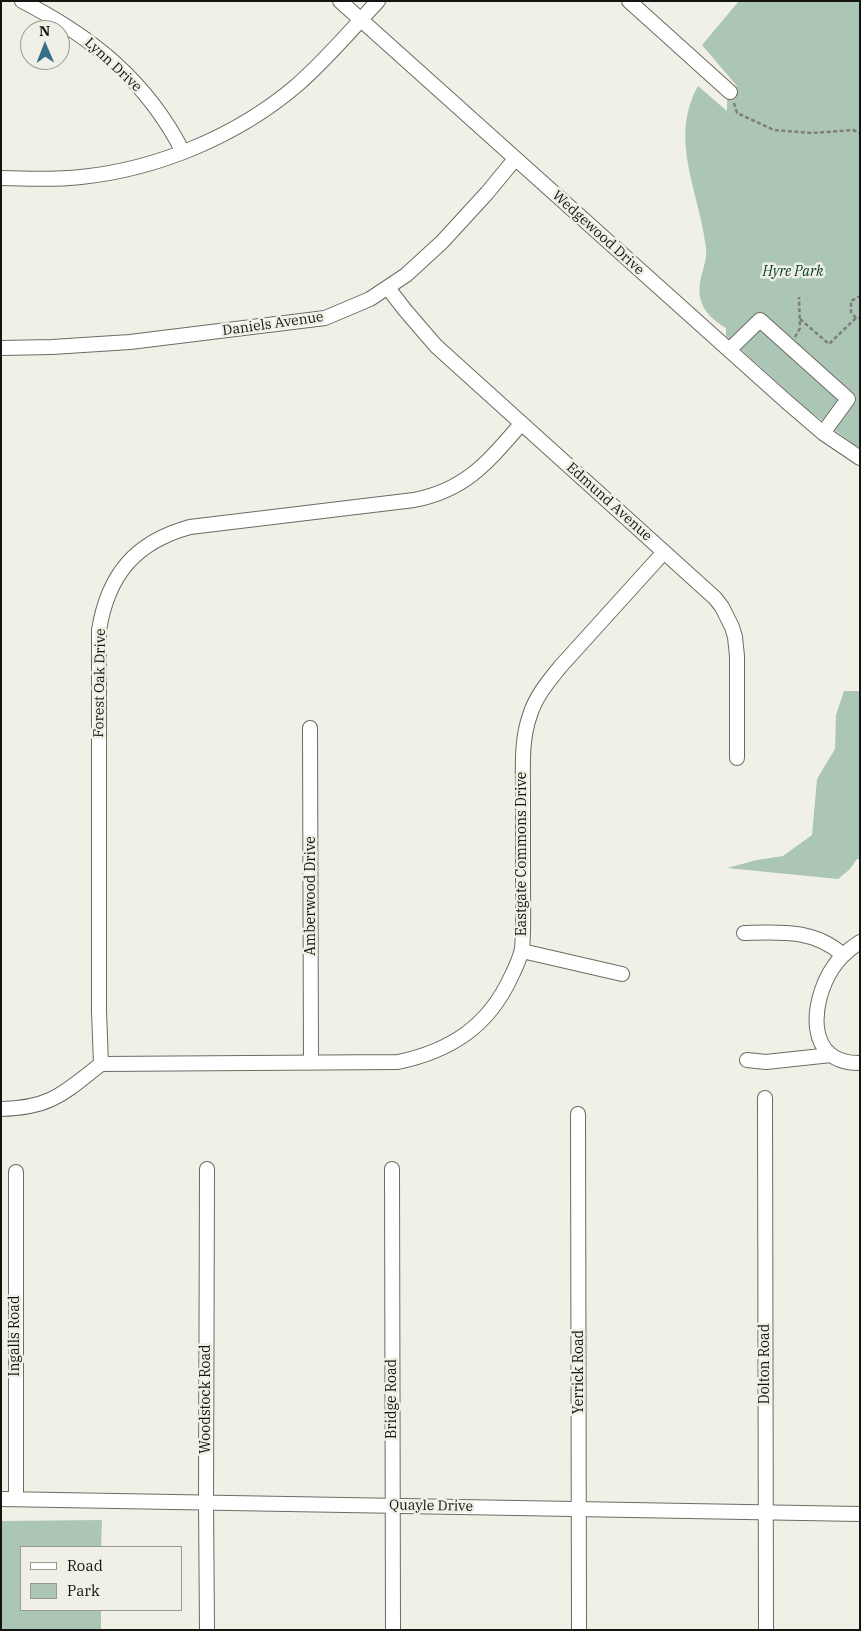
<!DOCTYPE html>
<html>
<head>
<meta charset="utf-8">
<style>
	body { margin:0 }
	#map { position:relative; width:861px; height:1631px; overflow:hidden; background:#f1f0e6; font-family:"IBM Plex Serif",serif }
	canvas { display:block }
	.frame { position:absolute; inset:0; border:2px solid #141411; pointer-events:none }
	.legend { position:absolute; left:20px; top:1546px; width:162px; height:65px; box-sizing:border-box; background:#f1f0e6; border:1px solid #999891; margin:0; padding:6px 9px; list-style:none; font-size:15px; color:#141411 }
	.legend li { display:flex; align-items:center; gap:10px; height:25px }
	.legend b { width:25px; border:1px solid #999891 }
	.north { position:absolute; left:20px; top:20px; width:50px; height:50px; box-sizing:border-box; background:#f1f0e6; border:1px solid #999891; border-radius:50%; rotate:359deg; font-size:14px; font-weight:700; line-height:20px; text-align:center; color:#141411 }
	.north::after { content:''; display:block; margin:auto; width:18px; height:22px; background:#37708a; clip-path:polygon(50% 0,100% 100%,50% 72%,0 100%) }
</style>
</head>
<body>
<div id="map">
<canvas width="861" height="1631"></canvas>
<div class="frame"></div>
<ul class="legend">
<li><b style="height:6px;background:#fff"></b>Road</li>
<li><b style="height:14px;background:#abc6b4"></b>Park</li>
</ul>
<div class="north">N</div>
</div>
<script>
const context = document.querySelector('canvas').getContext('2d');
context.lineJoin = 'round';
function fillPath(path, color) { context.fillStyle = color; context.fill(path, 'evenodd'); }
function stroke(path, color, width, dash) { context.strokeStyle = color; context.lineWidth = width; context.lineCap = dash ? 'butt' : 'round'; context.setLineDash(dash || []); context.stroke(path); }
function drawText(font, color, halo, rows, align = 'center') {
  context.font = font + ' "IBM Plex Serif",serif'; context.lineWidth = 5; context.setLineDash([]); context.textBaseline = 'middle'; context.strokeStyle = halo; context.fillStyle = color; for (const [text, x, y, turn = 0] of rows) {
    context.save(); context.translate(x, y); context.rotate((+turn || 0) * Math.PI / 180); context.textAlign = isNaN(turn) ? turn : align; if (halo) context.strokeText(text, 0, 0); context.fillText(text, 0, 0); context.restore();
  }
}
const green = new Path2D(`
	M 739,1 L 860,1 L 860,448 L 853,444 L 808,410 L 726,336 L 726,328 C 714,321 703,312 700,297 C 697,278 708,264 706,248 C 700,193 668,140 698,86 L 727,111 L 727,98 L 737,86 L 702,45 Z
	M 844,691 L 860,691 L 860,859 L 857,859 L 849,870 L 838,879 L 727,868 L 757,860 L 783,856 L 812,835 L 817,779 L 835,749 L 836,715 Z
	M 102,1520 L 101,1547 L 21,1547 L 21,1610 L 101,1610 L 101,1630 L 1,1630 L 1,1521 Z`);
const path = new Path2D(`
	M 734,103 L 737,113 L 774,130 L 812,133 L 853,130 L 860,133
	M 856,318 L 851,312 L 851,301 L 860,296
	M 800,319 L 829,344 L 856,318 L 860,318
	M 795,337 L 800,328 L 799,297`);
const minor = new Path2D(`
	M 22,1 C 92,37 147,81 183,152
	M 340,1 L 787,402 L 823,433 L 860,458
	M 629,1 L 730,92
	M 1,178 C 28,179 55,180 81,177 C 158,169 237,136 296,86 C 326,60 351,30 378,1
	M 388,288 L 405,310 L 436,346 L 715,598 L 722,607 L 732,627 L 735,637 L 737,656 L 737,758
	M 1,348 L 52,347 L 130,342 L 325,318 L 370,299 L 406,275 L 442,242 L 487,193 L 515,159
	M 729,350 L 760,320 L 848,399 L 823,433
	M 310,728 L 311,1063
	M 744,933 C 781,932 814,929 843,955
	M 860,942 C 849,949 839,958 832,969 C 811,1002 804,1064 860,1063
	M 522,951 L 622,974
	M 747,1060 L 766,1062 L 831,1055
	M 101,1064 L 99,1011 L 99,630 C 108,575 135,542 190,527 L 414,500 C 466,490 488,462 521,424
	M 765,1098 L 766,1630
	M 1,1109 C 51,1108 64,1093 101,1064 L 398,1062 C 450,1051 488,1027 511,977 C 515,969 520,958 522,949 C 524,928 523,906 523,885 C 523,854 523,824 523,793 C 523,767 521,740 530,715 C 536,696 548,682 560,667 L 664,552
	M 578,1114 L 579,1630
	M 207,1169 L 206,1502 L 207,1630
	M 392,1169 L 393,1630
	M 16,1172 L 16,1499
	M 1,1499 L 860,1514`);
const streetNames = [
	["Lynn Drive",113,65,43],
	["Wedgewood Drive",598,233,42],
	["Daniels Avenue",273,324,-8],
	["Edmund Avenue",609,502,42],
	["Forest Oak Drive",100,683,-89],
	["Eastgate Commons Drive",522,854,-90],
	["Amberwood Drive",311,896,-90],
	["Ingalls Road",15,1336,-90],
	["Dolton Road",765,1364,-90],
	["Yerrick Road",579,1372,-90],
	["Woodstock Road",206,1399,-90],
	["Bridge Road",392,1399,-90],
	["Quayle Drive",431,1506,1]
];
const parkNames = [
	["Hyre Park",793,272]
];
fillPath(green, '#abc6b4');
stroke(minor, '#6c6b63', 16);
stroke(path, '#7f7e78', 2.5, [4, 2.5]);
stroke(minor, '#fff', 14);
drawText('14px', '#141411', '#f1f0e6', streetNames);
drawText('italic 14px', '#003c20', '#f1f0e6', parkNames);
</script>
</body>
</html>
